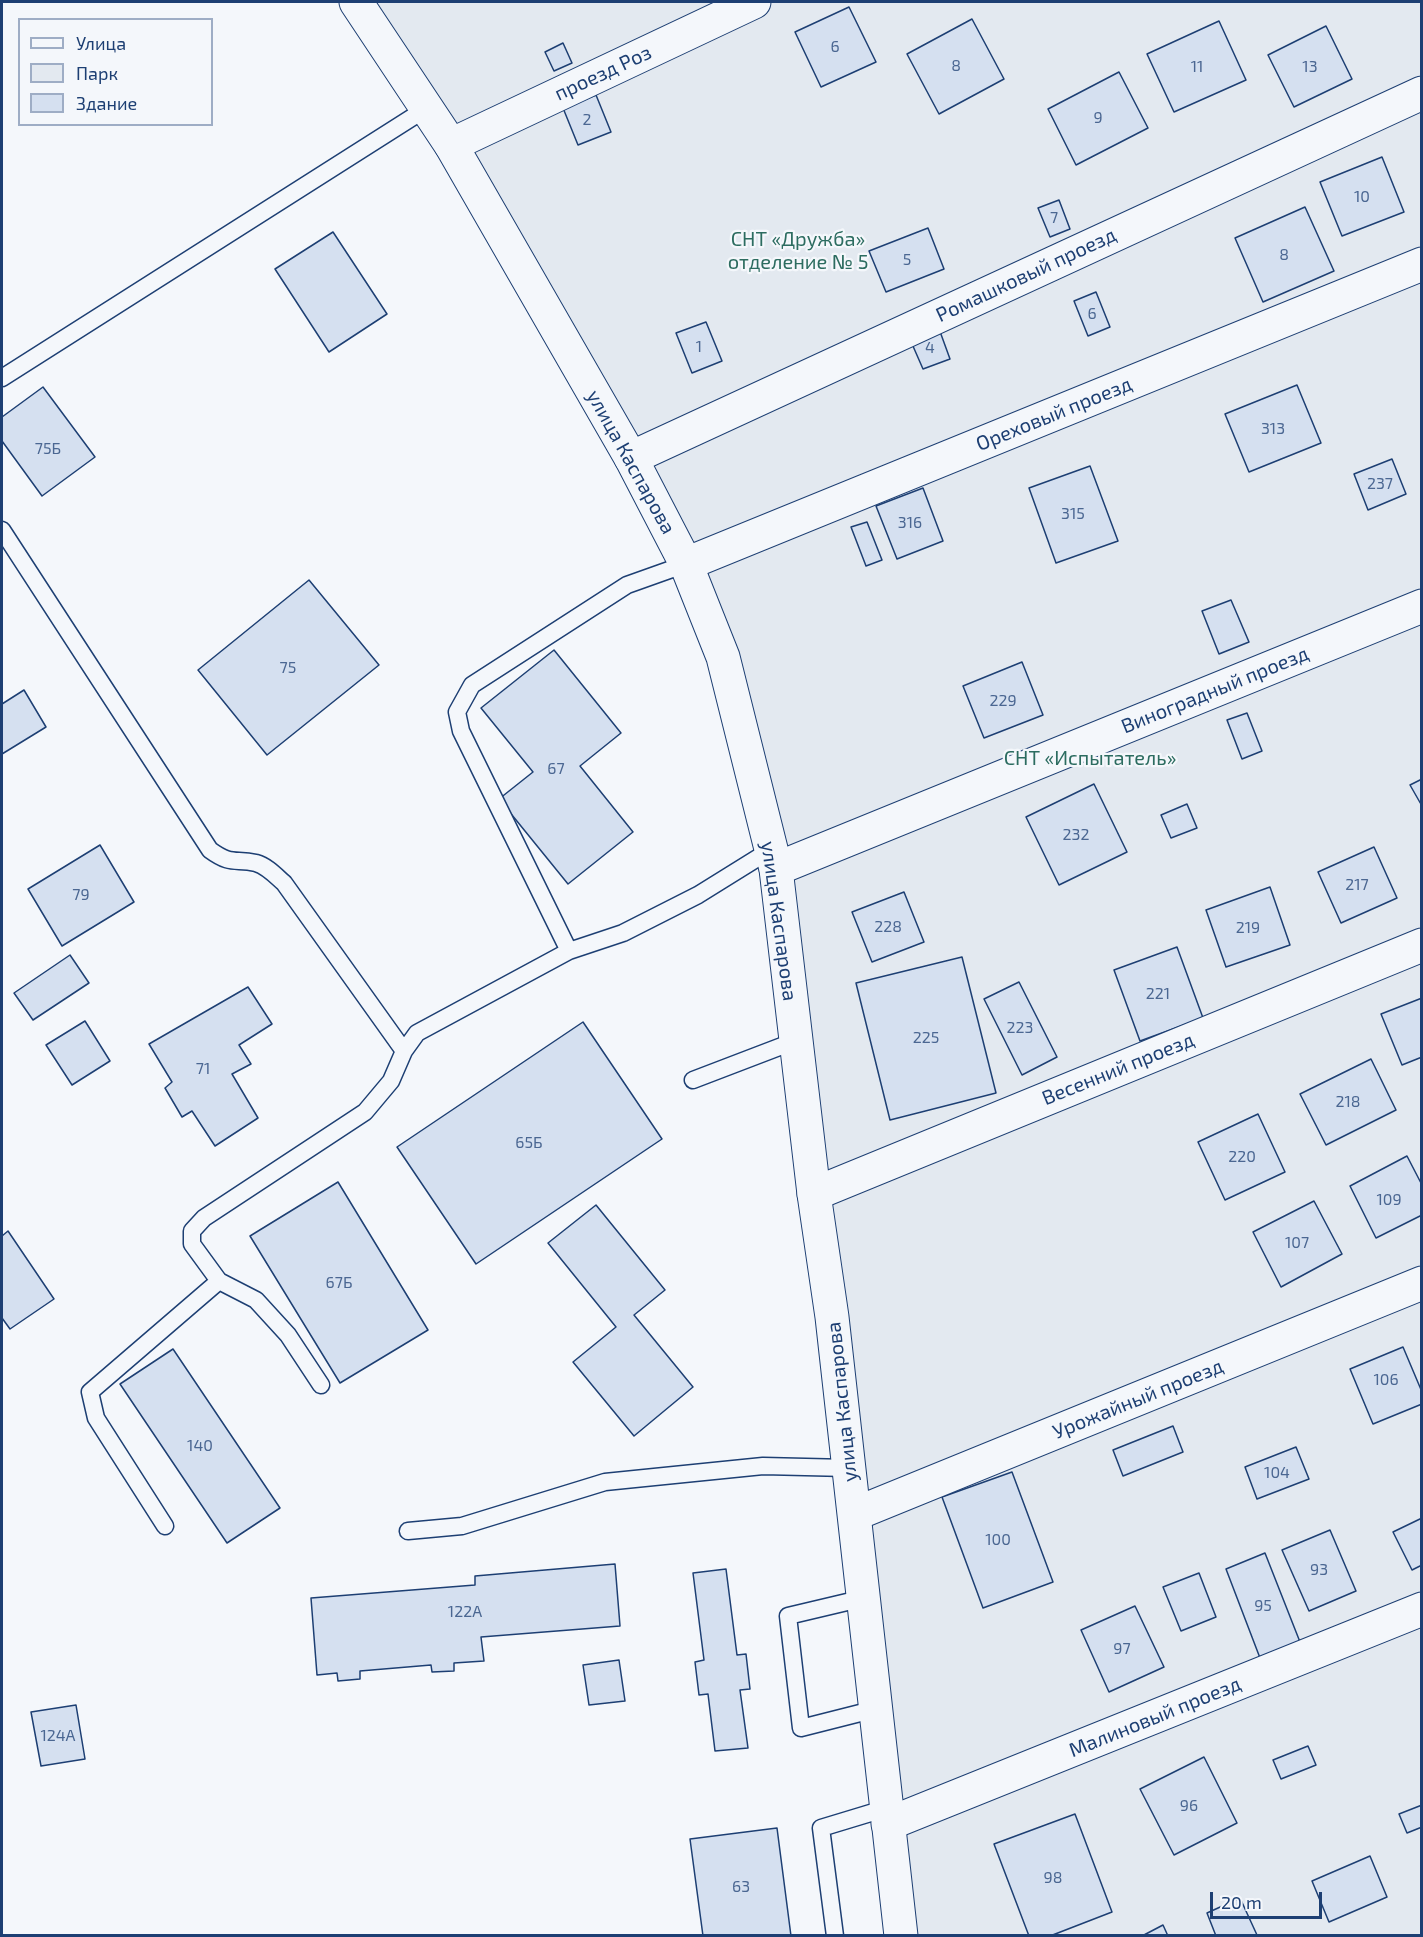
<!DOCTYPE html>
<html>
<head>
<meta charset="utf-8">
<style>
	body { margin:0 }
	#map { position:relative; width:1423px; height:1937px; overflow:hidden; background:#f4f7fb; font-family:"Exo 2",sans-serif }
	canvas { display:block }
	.frame { position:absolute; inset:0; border:3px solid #1d3f73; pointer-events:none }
	.legend { position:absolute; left:18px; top:18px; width:195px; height:108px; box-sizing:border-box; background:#f4f7fb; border:2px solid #9eadc5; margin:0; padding:8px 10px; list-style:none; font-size:18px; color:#1d3f73 }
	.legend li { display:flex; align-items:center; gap:12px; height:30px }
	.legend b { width:30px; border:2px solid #9eadc5 }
	.scale { position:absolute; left:1210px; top:1892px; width:112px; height:27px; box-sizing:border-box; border:3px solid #1d3f73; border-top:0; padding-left:8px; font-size:18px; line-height:21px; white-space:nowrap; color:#1d3f73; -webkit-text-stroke:4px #f4f7fb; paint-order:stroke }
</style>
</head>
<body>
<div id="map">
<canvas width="1423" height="1937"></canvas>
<div class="frame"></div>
<ul class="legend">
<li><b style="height:8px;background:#f4f7fb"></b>Улица</li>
<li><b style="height:16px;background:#e3e9f0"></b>Парк</li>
<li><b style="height:16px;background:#d5e0f0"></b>Здание</li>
</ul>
<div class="scale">20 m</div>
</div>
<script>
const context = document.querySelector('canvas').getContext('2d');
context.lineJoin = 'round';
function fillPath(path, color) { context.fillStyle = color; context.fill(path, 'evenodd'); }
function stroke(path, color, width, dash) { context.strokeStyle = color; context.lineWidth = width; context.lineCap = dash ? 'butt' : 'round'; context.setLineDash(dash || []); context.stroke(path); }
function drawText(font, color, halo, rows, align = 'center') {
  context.font = font + ' "Exo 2",sans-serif'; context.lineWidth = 4.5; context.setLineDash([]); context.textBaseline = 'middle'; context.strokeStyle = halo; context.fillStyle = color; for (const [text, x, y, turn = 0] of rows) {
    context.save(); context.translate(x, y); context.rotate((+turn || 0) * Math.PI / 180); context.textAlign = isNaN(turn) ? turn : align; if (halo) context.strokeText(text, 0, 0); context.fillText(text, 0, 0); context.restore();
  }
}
const green = new Path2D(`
	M 356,2 L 1421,2 L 1421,1935 L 901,1935 L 784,950 L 686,564 Z`);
const building = new Path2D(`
	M 849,7 L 876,62 L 821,87 L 795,32 Z
	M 972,19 L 1004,79 L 939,114 L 907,54 Z
	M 1219,21 L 1246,80 L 1174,112 L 1147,54 Z
	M 1326,26 L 1352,79 L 1294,107 L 1268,55 Z
	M 563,43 L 572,63 L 554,71 L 545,52 Z
	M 1119,72 L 1148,128 L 1076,165 L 1048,109 Z
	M 596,95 L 611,132 L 578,145 L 563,108 Z
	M 1382,157 L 1404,212 L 1342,236 L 1320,182 Z
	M 1059,200 L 1070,229 L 1050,237 L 1038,208 Z
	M 1305,207 L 1334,271 L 1263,302 L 1235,238 Z
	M 928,228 L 944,269 L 886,292 L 869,251 Z
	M 333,232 L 387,314 L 329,352 L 275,269 Z
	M 1096,292 L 1110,327 L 1088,336 L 1074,301 Z
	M 706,322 L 722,361 L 692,373 L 676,333 Z
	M 938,326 L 950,359 L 923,369 L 909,337 Z
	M 1297,385 L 1321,443 L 1249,472 L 1225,414 Z
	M 43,387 L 95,457 L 42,496 L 2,441 L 2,417 Z
	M 1392,459 L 1406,494 L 1368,510 L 1354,474 Z
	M 1090,466 L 1118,541 L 1056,563 L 1029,488 Z
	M 923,488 L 943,541 L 897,559 L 876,506 Z
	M 867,522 L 882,560 L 866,566 L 851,527 Z
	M 309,580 L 379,665 L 267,755 L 198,670 Z
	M 1231,600 L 1249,642 L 1219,654 L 1202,611 Z
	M 554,650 L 621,733 L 580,766 L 633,832 L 568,884 L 499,799 L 533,772 L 481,708 Z
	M 1022,662 L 1043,715 L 984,738 L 963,686 Z
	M 24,690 L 46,727 L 2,754 L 2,704 Z
	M 1247,713 L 1262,751 L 1242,759 L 1227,720 Z
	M 1422,779 L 1422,806 L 1410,785 Z
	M 1094,784 L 1127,852 L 1059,885 L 1026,817 Z
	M 1187,804 L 1197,828 L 1171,838 L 1161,815 Z
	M 100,845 L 134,902 L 62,946 L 28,889 Z
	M 1374,847 L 1397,898 L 1341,923 L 1318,872 Z
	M 1270,887 L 1290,945 L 1226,967 L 1206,910 Z
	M 904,892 L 924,942 L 872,962 L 852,912 Z
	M 1177,947 L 1203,1018 L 1140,1041 L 1114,970 Z
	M 70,955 L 89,983 L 33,1020 L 14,993 Z
	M 962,957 L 996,1093 L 890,1120 L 856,983 Z
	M 1019,982 L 1057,1057 L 1022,1075 L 984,999 Z
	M 248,987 L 272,1024 L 239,1045 L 251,1064 L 232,1074 L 258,1118 L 215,1146 L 192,1111 L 182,1117 L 165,1088 L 172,1082 L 149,1044 Z
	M 1422,998 L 1422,1057 L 1402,1065 L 1381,1014 Z
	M 85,1021 L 110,1061 L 72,1085 L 46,1045 Z
	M 583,1022 L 662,1139 L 476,1264 L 397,1147 Z
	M 1371,1059 L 1396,1110 L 1326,1145 L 1300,1094 Z
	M 1258,1114 L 1285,1172 L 1225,1200 L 1198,1142 Z
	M 1407,1156 L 1422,1185 L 1422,1215 L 1376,1238 L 1350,1186 Z
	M 338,1182 L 428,1330 L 340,1383 L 250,1236 Z
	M 1314,1201 L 1342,1254 L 1281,1287 L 1253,1232 Z
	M 596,1205 L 665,1290 L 634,1315 L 693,1387 L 634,1436 L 573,1362 L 616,1327 L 548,1243 Z
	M 8,1231 L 54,1299 L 10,1329 L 2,1318 L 2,1236 Z
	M 1403,1347 L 1422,1392 L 1422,1404 L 1373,1424 L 1350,1369 Z
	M 173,1349 L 280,1508 L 227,1543 L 120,1384 Z
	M 1173,1426 L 1183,1452 L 1123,1476 L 1113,1450 Z
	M 1296,1447 L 1309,1479 L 1257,1499 L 1245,1467 Z
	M 1012,1472 L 1053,1582 L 983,1608 L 942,1497 Z
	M 1422,1518 L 1422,1565 L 1412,1570 L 1393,1532 Z
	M 1330,1530 L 1356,1591 L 1309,1611 L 1282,1550 Z
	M 1265,1553 L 1300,1642 L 1260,1658 L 1226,1569 Z
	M 615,1564 L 620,1626 L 481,1637 L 484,1661 L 454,1663 L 454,1671 L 432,1672 L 431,1665 L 360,1671 L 360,1679 L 338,1681 L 337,1673 L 317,1675 L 311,1598 L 475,1585 L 475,1576 Z
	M 726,1569 L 737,1655 L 746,1654 L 750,1689 L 740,1690 L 748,1748 L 715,1751 L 708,1694 L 699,1695 L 695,1662 L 704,1660 L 693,1573 Z
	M 1199,1573 L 1216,1617 L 1181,1631 L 1163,1587 Z
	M 1135,1606 L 1164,1667 L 1109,1692 L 1081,1630 Z
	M 619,1660 L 625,1701 L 589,1705 L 583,1665 Z
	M 76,1705 L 85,1759 L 41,1766 L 31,1712 Z
	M 1308,1746 L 1316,1765 L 1281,1779 L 1273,1760 Z
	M 1204,1757 L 1237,1823 L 1174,1855 L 1140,1789 Z
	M 1422,1805 L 1422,1827 L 1407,1833 L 1399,1814 Z
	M 1075,1814 L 1112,1912 L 1050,1936 L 1029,1936 L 994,1844 Z
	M 777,1828 L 791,1936 L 703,1936 L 690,1839 Z
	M 1370,1856 L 1387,1897 L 1329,1922 L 1312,1881 Z
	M 1240,1898 L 1257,1935 L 1216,1936 L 1207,1913 Z
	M 1163,1925 L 1168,1936 L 1142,1936 Z`);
const service = new Path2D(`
	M 2,378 L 427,108
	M 2,530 L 210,850 C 232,866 235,858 256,863 C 267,866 276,876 284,883 L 404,1051
	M 686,564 L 627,585 L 472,685 L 457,712 L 461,731 L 569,951 L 623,933 L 698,895 L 772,849
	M 693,1080 L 795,1041
	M 219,1281 L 256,1300 L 288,1335 L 321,1385
	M 165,1526 L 96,1418 L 90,1392 L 219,1281 L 192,1244 L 192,1231 L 204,1218 L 365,1112 L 391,1081 L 404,1051 L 417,1033 L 569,951
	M 408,1531 L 462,1526 L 605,1482 L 763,1466 L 848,1468
	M 864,1598 L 788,1616 L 801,1728 L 876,1709
	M 835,1936 L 821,1828 L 887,1808`);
const minor = new Path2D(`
	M 451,145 L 754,2
	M 631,458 L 1422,93
	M 686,564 L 1422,264
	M 776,869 L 1422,606
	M 814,1194 L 1422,945
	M 855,1514 L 1422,1283
	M 888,1824 L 1422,1609`);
const primary = new Path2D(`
	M 356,2 L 451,145 L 631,458 L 686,564 L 723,657 L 776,869 L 814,1194 L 832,1317 L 901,1936`);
const numberNames = [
	["6",835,47],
	["8",956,66],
	["11",1197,67],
	["13",1310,67],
	["9",1098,118],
	["2",587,120],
	["10",1362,197],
	["7",1054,218],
	["8",1284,255],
	["5",907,260],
	["6",1092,314],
	["1",699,347],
	["4",930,348],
	["313",1273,429],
	["75Б",48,449],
	["237",1380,484],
	["315",1073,514],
	["316",910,523],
	["75",288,668],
	["229",1003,701],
	["67",556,769],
	["232",1076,835],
	["217",1357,885],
	["79",81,895],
	["228",888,927],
	["219",1248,928],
	["221",1158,994],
	["223",1020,1028],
	["225",926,1038],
	["71",203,1069],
	["218",1348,1102],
	["65Б",529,1143],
	["220",1242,1157],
	["109",1389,1200],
	["107",1297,1243],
	["67Б",339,1283],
	["106",1386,1380],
	["140",200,1446],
	["104",1277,1473],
	["100",998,1540],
	["93",1319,1570],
	["95",1263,1606],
	["122А",465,1612],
	["97",1122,1649],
	["124А",58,1736],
	["96",1189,1806],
	["98",1053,1878],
	["63",741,1887]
];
const streetNames = [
	["проезд Роз",603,73,-25],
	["Ромашковый проезд",1026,275,-25],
	["Ореховый проезд",1054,414,-22],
	["улица Каспарова",631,462,61],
	["Виноградный проезд",1215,690,-22],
	["улица Каспарова",779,921,82],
	["Весенний проезд",1118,1069,-22],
	["Урожайный проезд",1138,1399,-22],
	["улица Каспарова",842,1402,-96],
	["Малиновый проезд",1155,1717,-22]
];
const parkNames = [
	["СНТ «Дружба»",798,239],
	["отделение № 5",798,262],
	["СНТ «Испытатель»",1090,758]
];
fillPath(green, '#e3e9f0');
stroke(green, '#687fa3', 1.5);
fillPath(building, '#d5e0f0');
stroke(building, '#1d3f73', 1.5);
stroke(service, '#1d3f73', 19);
stroke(minor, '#1d3f73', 35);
stroke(primary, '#1d3f73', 35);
stroke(service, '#f4f7fb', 16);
stroke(minor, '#f4f7fb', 33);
stroke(primary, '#f4f7fb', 33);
drawText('16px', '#4b6792', null, numberNames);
drawText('20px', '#1d3f73', '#f4f7fb', streetNames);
drawText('20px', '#2c6c60', '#f4f7fb', parkNames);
</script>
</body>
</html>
